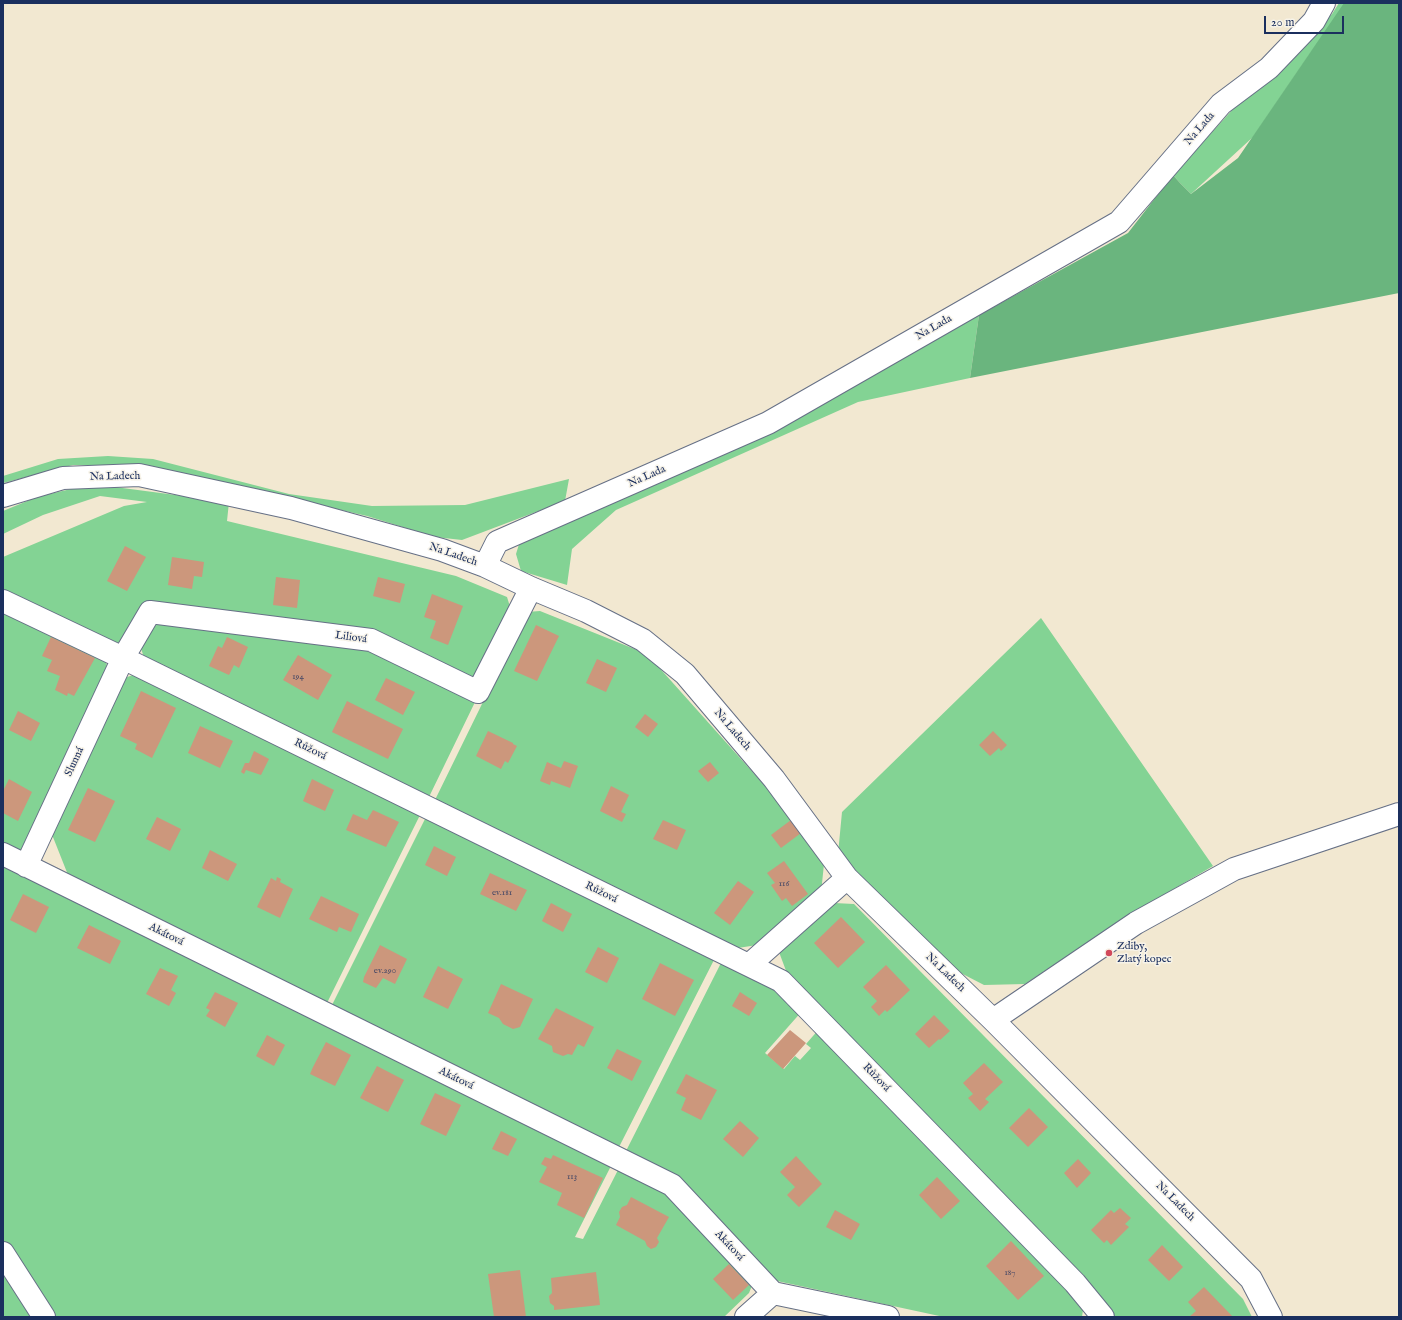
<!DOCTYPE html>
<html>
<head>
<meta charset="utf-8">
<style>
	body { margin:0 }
	#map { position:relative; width:1402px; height:1320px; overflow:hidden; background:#f2e8d1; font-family:"IM FELL English",serif }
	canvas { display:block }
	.frame { position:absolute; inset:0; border:4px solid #1b2f5e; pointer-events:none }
	.scale { position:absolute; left:1264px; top:16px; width:80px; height:18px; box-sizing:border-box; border:2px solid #1b2f5e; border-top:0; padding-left:5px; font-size:12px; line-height:14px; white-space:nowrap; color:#1b2f5e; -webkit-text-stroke:3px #f7f3e8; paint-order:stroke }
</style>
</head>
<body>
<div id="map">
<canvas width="1402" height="1320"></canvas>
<div class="frame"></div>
<div class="scale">20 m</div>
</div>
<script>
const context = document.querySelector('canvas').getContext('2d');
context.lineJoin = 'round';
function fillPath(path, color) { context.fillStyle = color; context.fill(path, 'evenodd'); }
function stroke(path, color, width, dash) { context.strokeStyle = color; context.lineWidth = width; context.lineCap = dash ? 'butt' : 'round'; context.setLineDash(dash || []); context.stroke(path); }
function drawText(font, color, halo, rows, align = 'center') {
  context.font = font + ' "IM FELL English",serif'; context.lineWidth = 3; context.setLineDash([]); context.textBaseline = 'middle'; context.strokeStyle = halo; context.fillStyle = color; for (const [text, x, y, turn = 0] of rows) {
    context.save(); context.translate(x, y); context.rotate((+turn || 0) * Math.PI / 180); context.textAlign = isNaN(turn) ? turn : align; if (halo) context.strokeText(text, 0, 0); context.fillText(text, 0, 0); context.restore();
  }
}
const green = new Path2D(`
	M 1339,3 L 1347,3 L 1309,55 L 1253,137 L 1191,194 L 1180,183 L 1173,175 L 1234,108 L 1332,14 Z
	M 979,315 L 970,378 L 858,402 L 616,510 L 572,549 L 567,585 L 521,571 L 516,554 L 520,541 L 811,409 Z
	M 108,456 L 153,459 L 289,494 L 372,506 L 465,505 L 569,479 L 565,501 L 462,540 L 435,537 L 367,516 L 167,470 L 132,465 L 73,465 L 3,483 L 3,476 L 58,459 Z
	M 92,484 L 229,502 L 227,521 L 456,576 L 507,597 L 512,613 L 483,674 L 467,680 L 371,633 L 144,603 L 127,639 L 111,645 L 3,592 L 3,557 L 124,506 L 147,502 L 100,496 L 43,515 L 3,534 L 3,511 L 37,497 Z
	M 3,610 L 106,659 L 108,676 L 21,855 L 3,846 Z
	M 540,611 L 647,654 L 766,787 L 824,864 L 821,893 L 764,944 L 731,949 L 434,802 L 527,612 Z
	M 1041,618 L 1213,866 L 1131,914 L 1025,984 L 984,985 L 953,969 L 838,854 L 842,812 Z
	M 158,624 L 369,646 L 476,700 L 428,799 L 145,661 L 140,645 L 150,629 Z
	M 138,673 L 421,813 L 327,1003 L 70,880 L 49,827 L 122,679 Z
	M 427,815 L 716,956 L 618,1149 L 331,1007 Z
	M 3,862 L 613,1162 L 575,1237 L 583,1239 L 620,1166 L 660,1185 L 755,1278 L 749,1293 L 724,1317 L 3,1317 Z
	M 834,903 L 854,904 L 1243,1299 L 1252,1317 L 1115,1317 L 788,976 L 779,952 Z
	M 723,959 L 780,987 L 803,1010 L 765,1053 L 784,1069 L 795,1056 L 800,1060 L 811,1048 L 806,1044 L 820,1028 L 1084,1303 L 1082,1317 L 944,1317 L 777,1281 L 681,1184 L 625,1153 Z`);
const forest = new Path2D(`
	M 1344,3 L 1399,3 L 1399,293 L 970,378 L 979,315 L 1128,233 L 1173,175 L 1180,183 L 1191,194 L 1238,158 Z`);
const building = new Path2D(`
	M 125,546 L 146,557 L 127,591 L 107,581 Z
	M 172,557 L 204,562 L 202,577 L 194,576 L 192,589 L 168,585 Z
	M 276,577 L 300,580 L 297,608 L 273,605 Z
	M 378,577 L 405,584 L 400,603 L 373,596 Z
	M 432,594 L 463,606 L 448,645 L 430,638 L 436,621 L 424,617 Z
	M 536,625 L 559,636 L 537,681 L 514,671 Z
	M 51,637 L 95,658 L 74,696 L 68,693 L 67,696 L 55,690 L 60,676 L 47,671 L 52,660 L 42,656 Z
	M 227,637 L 248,647 L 239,668 L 234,665 L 229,675 L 209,666 L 218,646 L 222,648 Z
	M 298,655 L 332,675 L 318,700 L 283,680 Z
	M 597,659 L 617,668 L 606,692 L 586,683 Z
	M 386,678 L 415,692 L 403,715 L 375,700 Z
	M 141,691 L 176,708 L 152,758 L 135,749 L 137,744 L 120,736 Z
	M 347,701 L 403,729 L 388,759 L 332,732 Z
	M 18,711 L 40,723 L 31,741 L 9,730 Z
	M 645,714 L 658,724 L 648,737 L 635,727 Z
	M 200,726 L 233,741 L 220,768 L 188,753 Z
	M 488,731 L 513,743 L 513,744 L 517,746 L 508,763 L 505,761 L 501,769 L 476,756 Z
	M 993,731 L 1007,745 L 1001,751 L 999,748 L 990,756 L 979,745 Z
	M 254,751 L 269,759 L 261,775 L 246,770 L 244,774 L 241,772 L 245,763 L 249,763 Z
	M 564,761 L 578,766 L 570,788 L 551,781 L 550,785 L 540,781 L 547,762 L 561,768 Z
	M 710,762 L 719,773 L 708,782 L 698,771 Z
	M 9,779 L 32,792 L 18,821 L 3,813 L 3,791 Z
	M 312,779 L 334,790 L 325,811 L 303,801 Z
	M 611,786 L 629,795 L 621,812 L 626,814 L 622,822 L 600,811 Z
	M 88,788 L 115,801 L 95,842 L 68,830 Z
	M 373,810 L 399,822 L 386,847 L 346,830 L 353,814 L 367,820 Z
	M 157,817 L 181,829 L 170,851 L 146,839 Z
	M 663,820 L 686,830 L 677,850 L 653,839 Z
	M 791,820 L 801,833 L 781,848 L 771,835 Z
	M 434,846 L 456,857 L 447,876 L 425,865 Z
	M 210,850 L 237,864 L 228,881 L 202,868 Z
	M 784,861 L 808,894 L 792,906 L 786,898 L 782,901 L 771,885 L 775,883 L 767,873 Z
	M 490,873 L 527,890 L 516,911 L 480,894 Z
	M 277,877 L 281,879 L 280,882 L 293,889 L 280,918 L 257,907 L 271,878 L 276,881 Z
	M 738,881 L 754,892 L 730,925 L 714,913 Z
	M 23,894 L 49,907 L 36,933 L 10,920 Z
	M 321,896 L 359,914 L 351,932 L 339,927 L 337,932 L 309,919 Z
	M 551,903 L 572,914 L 563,932 L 542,921 Z
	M 841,917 L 865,942 L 838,968 L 814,943 Z
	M 89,925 L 121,941 L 110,964 L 77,948 Z
	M 380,945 L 407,959 L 395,984 L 383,978 L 376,988 L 363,982 L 364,977 Z
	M 598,947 L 619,958 L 607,983 L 585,972 Z
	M 660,963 L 694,980 L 675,1016 L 642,999 Z
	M 886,965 L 910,990 L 887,1012 L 885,1010 L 879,1016 L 871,1007 L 877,1001 L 863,987 Z
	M 438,966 L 463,979 L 448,1009 L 423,997 Z
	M 160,968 L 178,976 L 171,990 L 176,993 L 169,1006 L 146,994 Z
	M 501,984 L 533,999 L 520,1027 L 513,1029 L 503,1024 L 499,1018 L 488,1013 Z
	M 215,992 L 238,1003 L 225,1027 L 206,1016 L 210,1010 L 206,1008 Z
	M 740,992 L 757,1003 L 749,1016 L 732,1006 Z
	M 556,1008 L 594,1027 L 584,1047 L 578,1044 L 572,1055 L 568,1054 L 563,1056 L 553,1052 L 552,1046 L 538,1039 Z
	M 934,1015 L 950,1031 L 940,1040 L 939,1039 L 929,1048 L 915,1034 Z
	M 790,1030 L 806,1043 L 783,1069 L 767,1055 Z
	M 267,1035 L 285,1045 L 274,1066 L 256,1056 Z
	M 326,1042 L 351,1055 L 335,1086 L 310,1074 L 313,1067 Z
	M 617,1049 L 642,1061 L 632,1081 L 607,1068 Z
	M 984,1063 L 1003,1082 L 985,1099 L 989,1102 L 980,1111 L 968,1098 L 973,1094 L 963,1083 Z
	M 377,1066 L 404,1080 L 388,1112 L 360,1098 Z
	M 686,1074 L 717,1090 L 701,1120 L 681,1110 L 686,1098 L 676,1093 Z
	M 435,1093 L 461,1105 L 446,1136 L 420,1124 Z
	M 1029,1108 L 1048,1127 L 1028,1147 L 1009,1128 Z
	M 740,1121 L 759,1138 L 743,1157 L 723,1139 Z
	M 501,1131 L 517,1139 L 508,1156 L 492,1149 Z
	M 553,1155 L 603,1178 L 584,1218 L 557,1205 L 562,1193 L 539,1182 L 547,1167 L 541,1164 L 545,1157 L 551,1159 Z
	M 796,1156 L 822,1184 L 799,1207 L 787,1195 L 795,1187 L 780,1172 Z
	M 1078,1159 L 1091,1173 L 1077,1188 L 1064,1173 Z
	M 937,1177 L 960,1201 L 941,1219 L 919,1195 Z
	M 631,1197 L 669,1217 L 657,1238 L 659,1242 L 656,1247 L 651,1249 L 647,1246 L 645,1241 L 616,1225 L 620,1217 L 619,1212 L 622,1207 L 627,1205 Z
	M 1120,1208 L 1131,1218 L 1125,1224 L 1129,1227 L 1111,1245 L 1107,1240 L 1104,1243 L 1091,1230 L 1111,1210 L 1114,1213 Z
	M 835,1210 L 860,1224 L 851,1240 L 826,1227 Z
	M 1011,1241 L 1044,1276 L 1018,1300 L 986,1266 Z
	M 1162,1245 L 1183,1267 L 1169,1281 L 1148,1260 Z
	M 729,1264 L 749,1285 L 733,1300 L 713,1279 Z
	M 520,1270 L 526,1317 L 494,1317 L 488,1274 Z
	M 596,1272 L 600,1305 L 554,1310 L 554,1306 L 550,1303 L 549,1296 L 552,1293 L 551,1278 Z
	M 1204,1287 L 1233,1317 L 1189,1317 L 1196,1311 L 1188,1302 Z`);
const minor = new Path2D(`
	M 3,496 L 63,478 L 139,475 L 291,508 L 442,550 L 485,566 L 531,588 L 586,611 L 643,640 L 685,674 L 774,779 L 847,878 L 993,1020 L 1251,1279 L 1271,1317
	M 485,566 L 497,542 L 768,423 L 1119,222 L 1221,104 L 1269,68 L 1314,21 L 1324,3
	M 3,601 L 123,658 L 781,981 L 1075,1283 L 1103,1317
	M 3,854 L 672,1185 L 773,1293 L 888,1317
	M 26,866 L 123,658 L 150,612 L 371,640 L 478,692 L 531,588
	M 749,965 L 847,878
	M 993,1020 L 1136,923 L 1234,869 L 1399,814
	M 3,1253 L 44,1317
	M 746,1317 L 773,1293`);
const markers = [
	[1109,953,4,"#d1495b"]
];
const numberNames = [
	["194",298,677],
	["116",784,884],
	["ev.181",502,893],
	["ev.290",385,971],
	["113",572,1177],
	["187",1010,1273]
];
const streetNames = [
	["Na Lada",1200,129,-49],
	["Na Lada",934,328,-30],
	["Na Ladech",115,477,-1],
	["Na Lada",647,477,-24],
	["Na Ladech",453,555,19],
	["Liliová",351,638,8],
	["Na Ladech",732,730,50],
	["Růžová",310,750,26],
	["Slunná",75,762,-65],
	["Růžová",601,893,26],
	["Akátová",166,935,26],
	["Na Ladech",945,973,44],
	["Růžová",876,1078,46],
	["Akátová",456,1079,26],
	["Na Ladech",1175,1202,45],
	["Akátová",729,1246,47]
];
const poiNames = [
	["Zdiby,",1117,947],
	["Zlatý kopec",1117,960]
];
fillPath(green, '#83d394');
fillPath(forest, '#6ab57e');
fillPath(building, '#cc977c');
stroke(minor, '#667086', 24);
stroke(minor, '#fff', 22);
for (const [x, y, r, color] of markers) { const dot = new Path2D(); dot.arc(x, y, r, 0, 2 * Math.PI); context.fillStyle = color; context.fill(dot); stroke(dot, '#f7f3e8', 1.5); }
drawText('9px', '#474966', null, numberNames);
drawText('11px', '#1b2f5e', '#f7f3e8', streetNames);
drawText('11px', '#1b2f5e', '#f7f3e8', poiNames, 'left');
</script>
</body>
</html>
